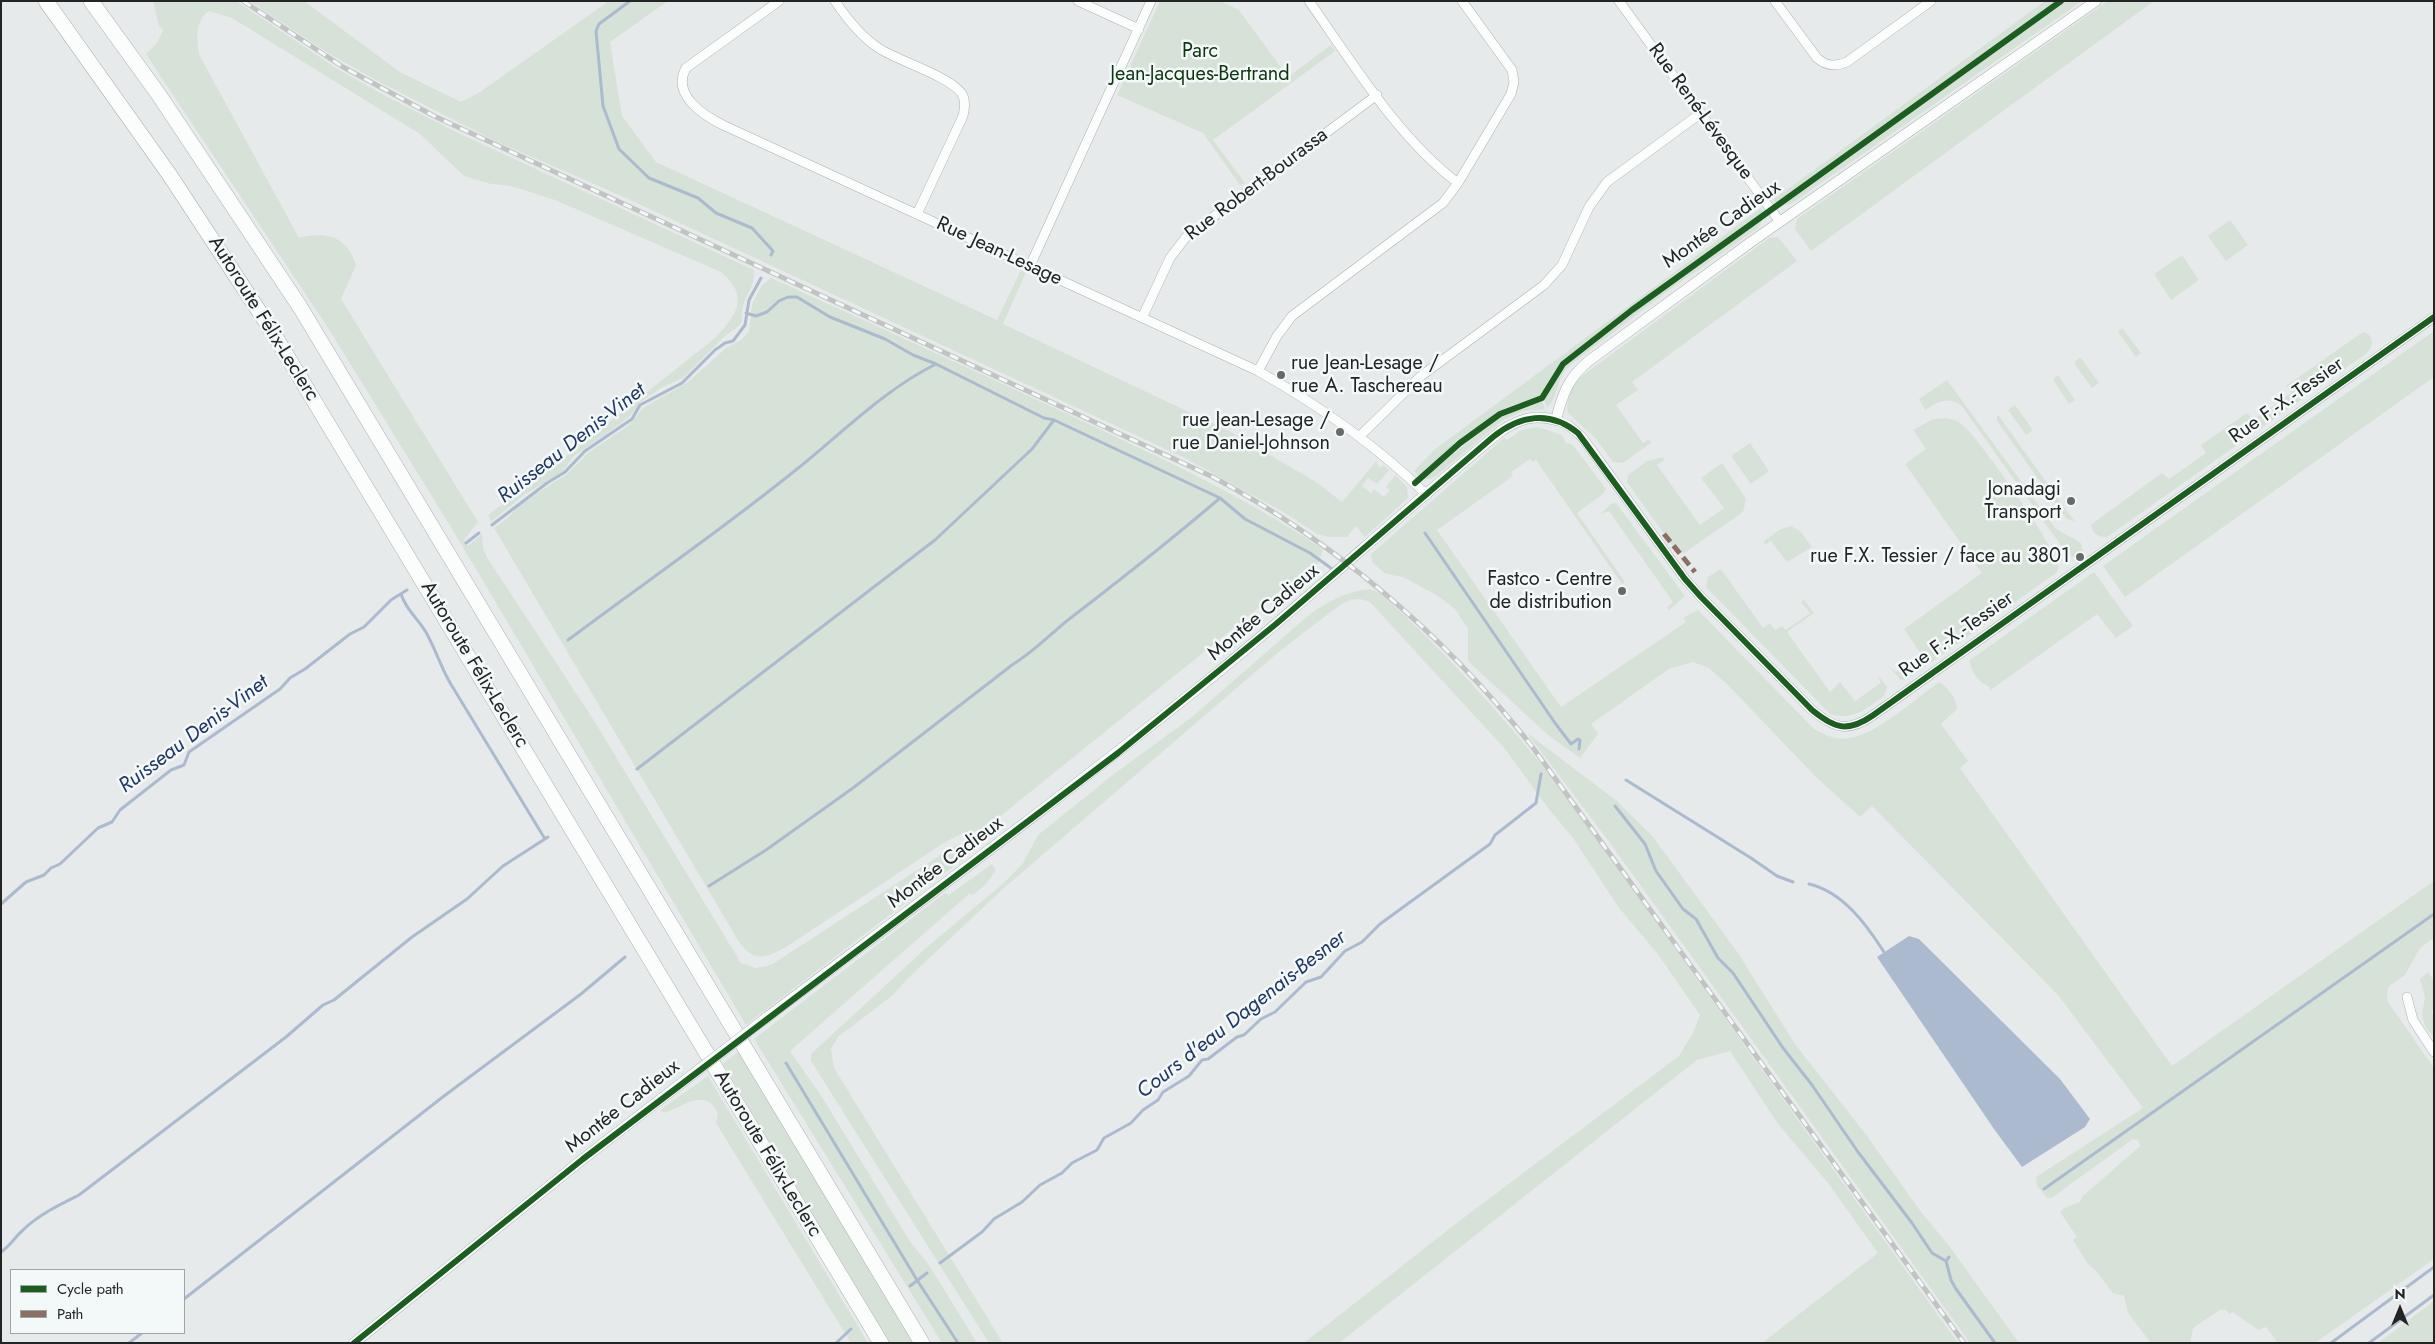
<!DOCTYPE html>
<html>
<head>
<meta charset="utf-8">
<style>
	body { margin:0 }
	#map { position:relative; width:2435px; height:1344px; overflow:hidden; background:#e7eaea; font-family:Jost,sans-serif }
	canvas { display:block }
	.frame { position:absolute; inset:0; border:2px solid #232525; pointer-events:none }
	.legend { position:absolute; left:10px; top:1269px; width:175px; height:65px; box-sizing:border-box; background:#f3f8f8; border:1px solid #a0a4a4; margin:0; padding:6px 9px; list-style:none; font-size:15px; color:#232525 }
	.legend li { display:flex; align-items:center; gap:10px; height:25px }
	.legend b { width:25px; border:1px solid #a0a4a4 }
	.north { position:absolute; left:2375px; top:1284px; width:50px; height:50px; -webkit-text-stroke:4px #f3f8f8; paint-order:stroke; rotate:0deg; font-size:14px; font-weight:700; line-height:20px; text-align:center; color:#232525 }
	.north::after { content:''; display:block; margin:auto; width:18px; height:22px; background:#232525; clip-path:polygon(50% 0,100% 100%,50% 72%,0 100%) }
</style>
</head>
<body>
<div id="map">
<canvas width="2435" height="1344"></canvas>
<div class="frame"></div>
<ul class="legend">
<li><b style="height:6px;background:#1b5e20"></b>Cycle path</li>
<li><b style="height:6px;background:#8d6e63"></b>Path</li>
</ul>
<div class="north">N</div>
</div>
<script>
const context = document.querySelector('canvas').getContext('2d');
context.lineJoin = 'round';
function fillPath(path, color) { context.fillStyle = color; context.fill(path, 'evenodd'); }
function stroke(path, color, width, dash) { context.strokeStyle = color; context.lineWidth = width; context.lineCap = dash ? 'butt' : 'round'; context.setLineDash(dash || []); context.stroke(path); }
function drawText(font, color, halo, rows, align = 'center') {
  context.font = font + ' Jost,sans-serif'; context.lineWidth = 5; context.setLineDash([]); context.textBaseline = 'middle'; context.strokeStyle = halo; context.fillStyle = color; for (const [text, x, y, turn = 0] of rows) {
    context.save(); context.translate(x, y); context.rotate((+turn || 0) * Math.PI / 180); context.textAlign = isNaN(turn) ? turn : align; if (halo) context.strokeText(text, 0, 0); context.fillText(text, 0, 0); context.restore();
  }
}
const green = new Path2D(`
	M 153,1 L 236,1 L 336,68 L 378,92 L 454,131 L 754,270 C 754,288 750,287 744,303 C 738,320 750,321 726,335 L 683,378 L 661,388 L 642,401 L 632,414 L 619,425 L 574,456 L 562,472 L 524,495 L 491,522 L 488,515 L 555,465 L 715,338 C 737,315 750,296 721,272 L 555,200 L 511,186 L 491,184 L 464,176 L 420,134 L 232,18 L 209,11 C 195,20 196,41 200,56 L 299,238 C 327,231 347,236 356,265 L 341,299 L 478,522 L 464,540 L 468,546 L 482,534 L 483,549 L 488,559 L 593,719 L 741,963 L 756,968 L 771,965 L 956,845 L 971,843 L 975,846 L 972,852 L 746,1025 L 457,537 L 330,331 L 146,54 L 157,43 L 163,30 L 159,26 Z
	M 249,1 L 304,1 L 400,72 L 461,102 L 480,92 L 609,1 L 668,1 L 610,42 L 622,116 L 656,162 L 997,320 L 1021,270 L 1026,272 L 1003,324 L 1229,431 L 1316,482 L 1342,502 L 1377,460 L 1377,464 L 1381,468 L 1383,465 L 1389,470 L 1377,484 L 1368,478 L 1362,486 L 1371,493 L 1374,489 L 1384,497 L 1390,490 L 1386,487 L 1395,475 L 1407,487 L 1408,498 L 1365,537 L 1356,526 L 1347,537 L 1329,537 L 1317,534 L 1285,513 L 1187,459 L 626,198 L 491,139 L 374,79 L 328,53 Z
	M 1160,1 L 1220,1 L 1239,10 L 1288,77 L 1331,45 L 1335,51 L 1213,140 L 1245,183 L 1240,185 L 1203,133 L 1117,95 Z
	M 2045,1 L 2057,1 L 1777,203 L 1773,200 Z
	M 2066,1 L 2082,1 L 1791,204 L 1782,205 Z
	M 2108,1 L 2154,1 L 1811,251 L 1795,229 L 1797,219 Z
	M 1761,208 L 1763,213 L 1677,273 L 1566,358 L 1556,369 L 1540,396 L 1511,406 L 1493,415 L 1419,476 L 1414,471 L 1434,450 Z
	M 1763,219 L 1758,228 L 1665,293 L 1569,366 C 1556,379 1558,398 1547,408 L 1544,400 L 1561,371 L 1571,360 L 1652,298 Z
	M 2230,220 L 2248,245 L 2226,261 L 2208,236 Z
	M 1778,237 L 1797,261 L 1632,382 L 1638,390 L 1616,405 L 1643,443 L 1648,440 L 1652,442 L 1623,463 L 1613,462 L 1596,439 L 1568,413 C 1565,402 1572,388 1578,379 L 1769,238 Z
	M 2182,255 L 2199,280 L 2171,300 L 2154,274 Z
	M 771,278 C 873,324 975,371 1076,418 C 1163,459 1242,495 1323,549 L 1318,564 L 1308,569 L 1282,589 L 982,831 L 963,833 L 947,841 L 786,947 C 765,958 755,963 739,942 L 494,528 L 509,517 L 519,505 L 567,474 L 589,452 L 629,425 L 643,408 L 688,382 L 726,348 L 741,340 L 749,331 L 752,304 L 762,285 Z
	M 2122,328 L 2141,353 L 2136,357 L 2118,332 Z
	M 2434,331 L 2434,377 L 2125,597 L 2103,566 Z
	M 2363,332 C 2374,335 2374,345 2367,353 L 2107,537 C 2098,537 2092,534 2091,525 L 2093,523 L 2162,473 L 2169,479 L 2206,453 L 2201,445 L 2247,413 L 2253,420 L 2291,393 L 2286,386 Z
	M 2079,358 L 2081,358 L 2099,383 L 2092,388 L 2074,363 Z
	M 2058,375 L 2075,400 L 2069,404 L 2053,379 Z
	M 1947,380 L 2056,529 L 2081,543 L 2083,553 L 2076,558 L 2067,554 L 1961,405 C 1947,396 1938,402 1925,410 L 1919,399 Z
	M 1542,401 L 1545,409 L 1523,411 L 1503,420 L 1436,476 L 1430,479 L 1423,478 L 1494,421 L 1512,411 Z
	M 2015,405 L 2033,430 L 2026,435 L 2008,410 Z
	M 1997,416 L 1999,416 L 2075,522 L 2066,518 L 1997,421 Z
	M 1946,418 C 1954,419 1960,422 1966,428 C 1982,444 2055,546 2058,565 C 2059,568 2058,569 2057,572 L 1908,679 L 1900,680 L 1889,666 L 1896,672 L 1921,654 L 1904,629 L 1982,573 L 1905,464 L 1926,449 L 1913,430 L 1933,419 Z
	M 1538,427 L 1562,435 L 1566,443 L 1573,445 L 1606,489 L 1603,494 L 1577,513 L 1625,582 L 1622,584 L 1536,460 L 1533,462 L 1530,459 L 1511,472 L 1513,476 L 1437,530 L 1561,707 L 1686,622 L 1683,618 L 1698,610 L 1814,729 C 1825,735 1837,741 1850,738 C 1879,733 1915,699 1939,682 C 1947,686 1957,699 1957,709 L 1941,724 L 1968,761 L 1960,768 L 2172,1066 L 2434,881 L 2434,938 L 2420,948 L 2405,975 L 2389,986 L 2387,991 L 2388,1002 L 2434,1068 L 2434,1259 L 2315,1343 L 2278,1343 L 2266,1327 L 2258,1330 L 2233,1312 L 2229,1314 L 2226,1310 L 2220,1310 L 2193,1328 L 2190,1343 L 2151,1343 L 2128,1313 L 2124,1296 L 2113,1293 L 2096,1271 L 2087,1263 L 2073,1240 L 2077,1237 L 2060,1212 L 2064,1208 L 2080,1202 L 2082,1197 L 2140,1146 L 2138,1140 L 2133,1139 L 2053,1197 L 2047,1198 L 2037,1186 L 2036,1177 L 2143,1108 L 2058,995 L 1872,806 L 1860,817 L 1814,775 L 1729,686 L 1709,668 L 1693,662 L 1669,669 L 1591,724 L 1598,734 L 1580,758 L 1548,735 L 1468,661 L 1468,629 L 1455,609 L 1438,596 L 1403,577 L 1386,574 L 1372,562 L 1371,554 L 1504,438 L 1507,440 L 1521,430 Z
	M 1750,443 L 1769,471 L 1751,484 L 1731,456 Z
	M 1663,457 L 1664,460 L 1657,465 L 1700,525 L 1724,508 L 1701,478 L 1722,463 L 1746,499 L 1743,512 L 1684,553 L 1677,552 L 1627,482 L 1628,475 L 1647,461 Z
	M 1616,503 L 1685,596 L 1669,610 L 1667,607 L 1673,602 L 1609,511 L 1600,514 L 1611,504 Z
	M 1791,526 L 1800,531 L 1812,547 L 1787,562 L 1771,541 L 1766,544 L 1763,542 L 1779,530 Z
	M 1721,569 L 1763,628 L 1770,623 L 1775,630 L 1782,626 L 1786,630 L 1810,613 L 1801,602 L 1804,600 L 1814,613 L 1787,632 L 1830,692 L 1840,682 L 1855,701 L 1881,683 L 1877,674 L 1887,687 L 1884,696 C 1866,709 1853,721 1830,714 L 1706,587 L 1708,577 Z
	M 2094,572 L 2133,626 L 2116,638 L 2097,614 L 1989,691 L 1990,687 C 1979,683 1970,672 1970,660 Z
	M 1370,589 L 1380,593 C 1444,650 1500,713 1554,780 L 1958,1343 L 1762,1343 L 1878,1253 L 1828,1183 L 1778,1124 L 1730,1051 L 1697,1060 L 1339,1343 L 1304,1343 L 1458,1222 L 1679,1056 L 1694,1031 L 1700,1015 L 1657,953 L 1619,908 L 1573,838 L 1548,808 L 1505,749 L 1370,602 C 1358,597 1351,598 1340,605 L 1281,650 L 1005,887 L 906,980 L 893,995 L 838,1037 L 831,1049 L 834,1068 L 1003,1343 L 989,1343 L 811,1061 L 811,1054 L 926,948 L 1005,882 L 1023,863 L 1038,835 L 1114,774 L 1192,717 L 1310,614 C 1329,601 1347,591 1370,589 Z
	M 1527,733 L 1617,801 L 1653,837 L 1738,953 L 1795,1044 L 1867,1136 L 1921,1212 L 1950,1247 L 2019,1343 L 1970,1343 L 1610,843 Z
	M 992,864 L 996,870 L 986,884 L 973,895 L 969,894 L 790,1051 L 822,1097 L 911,1243 L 929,1265 L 977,1343 L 942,1343 L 754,1039 L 945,893 L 949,895 Z
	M 2428,972 L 2434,981 L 2434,1010 L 2431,1012 L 2434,1016 L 2434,1038 L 2425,1026 L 2422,1015 L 2425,997 L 2420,979 Z
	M 739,1051 L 913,1343 L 890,1343 L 723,1064 Z
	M 708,1076 L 868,1343 L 851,1343 L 716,1123 L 718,1114 C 705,1086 684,1107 664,1113 L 660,1110 Z
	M 2434,1301 L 2434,1343 L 2378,1343 Z`);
const water = new Path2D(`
	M 1909,936 L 1919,939 L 2060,1079 L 2090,1119 L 2085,1127 L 2022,1167 L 1994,1129 L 1877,957 Z`);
const stream = new Path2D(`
	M 630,1 L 599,24 L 596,31 L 603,106 L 619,149 L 649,178 L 698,198 L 716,213 L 752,228 L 773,251 L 771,255
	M 746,313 L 756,316 L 767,312 L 779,301 L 788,297 L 797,297 L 830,317 L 885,339 L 913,355 L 936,364 L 1044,418 L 1054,420
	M 1220,498 L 1245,519 L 1310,553 L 1335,571
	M 492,525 L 547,483 L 565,472 L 585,451 L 632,419 L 640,405 L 682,383 L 715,350 L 725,343 L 733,341 L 745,325 L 749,300 L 761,278
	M 1425,533 L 1555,723 L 1571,744 L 1578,739 L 1580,740 L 1579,749
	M 466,543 L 479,533
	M 401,594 C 406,611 421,621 428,636 C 437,653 442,670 452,686 L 545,839
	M 568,640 C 644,583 723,529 797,469 C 842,433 884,390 936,364
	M 637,769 L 935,540 L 1032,449 L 1054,420 L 1220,498 C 1170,541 1120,580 1068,620 C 1048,636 1035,651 1012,665 L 853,788 L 766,850 L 709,886
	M 1626,780 L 1751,858 L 1777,876 L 1793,882
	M 1615,806 L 1645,844 L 1656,871 L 1683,909 L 1696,919 L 1718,958 L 1733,973 L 1783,1048 L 1812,1085 L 1858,1152 L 1912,1223 L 1932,1253 L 1946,1261
	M 1809,884 C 1843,892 1866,924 1884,952
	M 1,904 L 26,882 L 44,875 L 51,868 L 60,864 L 98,828 L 112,822 L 120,810 L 171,770 L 184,765 L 189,752 L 280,689 L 290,678 L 305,669 L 350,634 L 364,627 L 391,600 L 407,590
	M 786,1063 L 917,1280 L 958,1343
	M 2044,1189 L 2434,914
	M 1,1252 C 10,1246 15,1237 23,1230 C 38,1215 61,1204 79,1195 L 286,1037 L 323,1005 L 334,1000 L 412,937 L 467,899 L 503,866 L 548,837
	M 1946,1261 L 1951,1280 L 1956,1289 L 1995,1343
	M 1946,1261 L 1949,1257
	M 940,1263 L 982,1232 L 994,1219 L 1022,1202 L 1040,1185 L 1062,1173 L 1072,1163 L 1097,1150 L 1104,1138 L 1131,1123 L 1143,1110 L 1158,1100 L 1163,1092 L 1189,1076 L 1202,1060 L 1208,1059 L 1237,1037 L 1244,1035 L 1261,1019 L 1275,1012 L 1306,982 L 1321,977 L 1345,951 L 1362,942 L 1380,924 L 1490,844 L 1495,835 L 1536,803 L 1541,774
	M 910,1286 L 927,1273
	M 184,1299 L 444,1096 L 581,994 L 625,957
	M 129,1343 L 142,1333
	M 836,1343 L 851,1329
	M 2331,1343 L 2434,1267
	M 2369,1343 L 2434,1295`);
const minor = new Path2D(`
	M 779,1 L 686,68 C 671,95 704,116 725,126 L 1258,371 C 1320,406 1376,445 1427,495
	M 835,1 C 847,19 861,37 880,49 C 899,61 951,77 962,94 C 966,101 965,108 963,116 L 917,214
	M 1078,1 L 1139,29
	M 1309,1 C 1352,62 1398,138 1458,183
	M 1619,1 L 1780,222
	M 1775,1 L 1817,58 C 1826,66 1835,67 1847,62 L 1931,1
	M 1030,266 L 1151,1
	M 1142,318 L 1170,258 L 1186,237 L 1377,95
	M 1258,371 L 1277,336 L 1292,316 L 1443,203 L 1458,183 L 1511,94 L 1514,82 L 1512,70 L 1462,1
	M 1556,420 L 1568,425 L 1582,437 L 1685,579 L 1701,597 L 1812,710 C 1834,728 1847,733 1872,716 L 2434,317
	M 1360,436 L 1421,376 L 1544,285 L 1562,265 L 1589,207 L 1607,182 L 1701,113
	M 2407,997 L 2413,1020 L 2434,1052`);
const tertiary = new Path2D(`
	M 766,1018 C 917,904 1069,792 1217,673 C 1313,595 1404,510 1501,431 C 1519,419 1534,414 1556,420 C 1562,395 1569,376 1590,360 L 1751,242 L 2096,1
	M 354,1343 L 583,1159 L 688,1078`);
const motorway = new Path2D(`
	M 46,1 L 169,174 L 272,331 L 881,1343
	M 91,1 L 159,95 L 300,307 L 922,1343`);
const rail = new Path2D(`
	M 243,1 L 343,67 L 434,116 L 1213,477 C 1338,544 1443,634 1531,745 L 1964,1343`);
const tertiaryBridge = new Path2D(`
	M 688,1078 L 766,1018`);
const quiet = new Path2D(`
	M 1664,534 L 1695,572`);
const cycleway = new Path2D(`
	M 1415,483 L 1460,443 L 1500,414 L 1542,398 L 1563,364 L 1632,310 L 2061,1
	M 354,1343 L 583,1159 L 1118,753 L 1276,624 L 1493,437 C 1520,415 1550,410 1578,433 L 1685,579 L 1701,597 L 1812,710 C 1834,728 1847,733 1872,716 L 2434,317`);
const markers = [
	[1281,375,5,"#686a6a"],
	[1340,432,5,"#686a6a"],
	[2071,501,5,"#686a6a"],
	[2080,557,5,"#686a6a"],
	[1622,591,5,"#686a6a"]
];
const parkNames = [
	["Parc",1200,52],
	["Jean-Jacques-Bertrand",1200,75]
];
const streetNames = [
	["Rue René-Lévesque",1700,112,54],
	["Rue Robert-Bourassa",1257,185,-37],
	["Montée Cadieux",1722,225,-35],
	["Rue Jean-Lesage",999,252,25],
	["Autoroute Félix-Leclerc",263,319,58],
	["Rue F.-X.-Tessier",2287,401,-35],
	["Montée Cadieux",1264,613,-40],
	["Rue F.-X.-Tessier",1957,635,-35],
	["Autoroute Félix-Leclerc",474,665,59],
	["Montée Cadieux",946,863,-37],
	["Montée Cadieux",623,1107,-38],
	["Autoroute Félix-Leclerc",767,1154,59]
];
const poiNames = [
	["rue Jean-Lesage /",1291,364,"left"],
	["rue A. Taschereau",1291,387,"left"],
	["rue Jean-Lesage /",1330,421],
	["rue Daniel-Johnson",1330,444],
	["Jonadagi",2061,490],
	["Transport",2061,513],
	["rue F.X. Tessier / face au 3801",2070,557],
	["Fastco - Centre",1612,580],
	["de distribution",1612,603]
];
const waterNames = [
	["Ruisseau Denis-Vinet",572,444,-38],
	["Ruisseau Denis-Vinet",194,735,-37],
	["Cours d'eau Dagenais-Besner",1242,1015,-38]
];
fillPath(green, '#d6e2d7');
fillPath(water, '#acbacf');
stroke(stream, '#acbacf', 3);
stroke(minor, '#aeb0b0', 10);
stroke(tertiary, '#aeb0b0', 11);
stroke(motorway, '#aeb0b0', 16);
stroke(minor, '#fbfcfc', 9);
stroke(tertiary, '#fbfcfc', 10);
stroke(motorway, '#fbfcfc', 15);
stroke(rail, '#c2c4c4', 5);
stroke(rail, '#f3f8f8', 3, [9]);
stroke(tertiaryBridge, '#aeb0b0', 11, []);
stroke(tertiaryBridge, '#fbfcfc', 10);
stroke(quiet, '#8d6e63', 5, [10, 5]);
stroke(cycleway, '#1b5e20', 6);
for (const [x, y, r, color] of markers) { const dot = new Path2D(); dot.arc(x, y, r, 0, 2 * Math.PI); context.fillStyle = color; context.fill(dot); stroke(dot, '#f3f8f8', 2); }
drawText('20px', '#0d3610', '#f3f8f8', parkNames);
drawText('20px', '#232525', '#f3f8f8', streetNames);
drawText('20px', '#232525', '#f3f8f8', poiNames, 'right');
drawText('italic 21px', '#203862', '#f3f8f8', waterNames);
</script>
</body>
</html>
